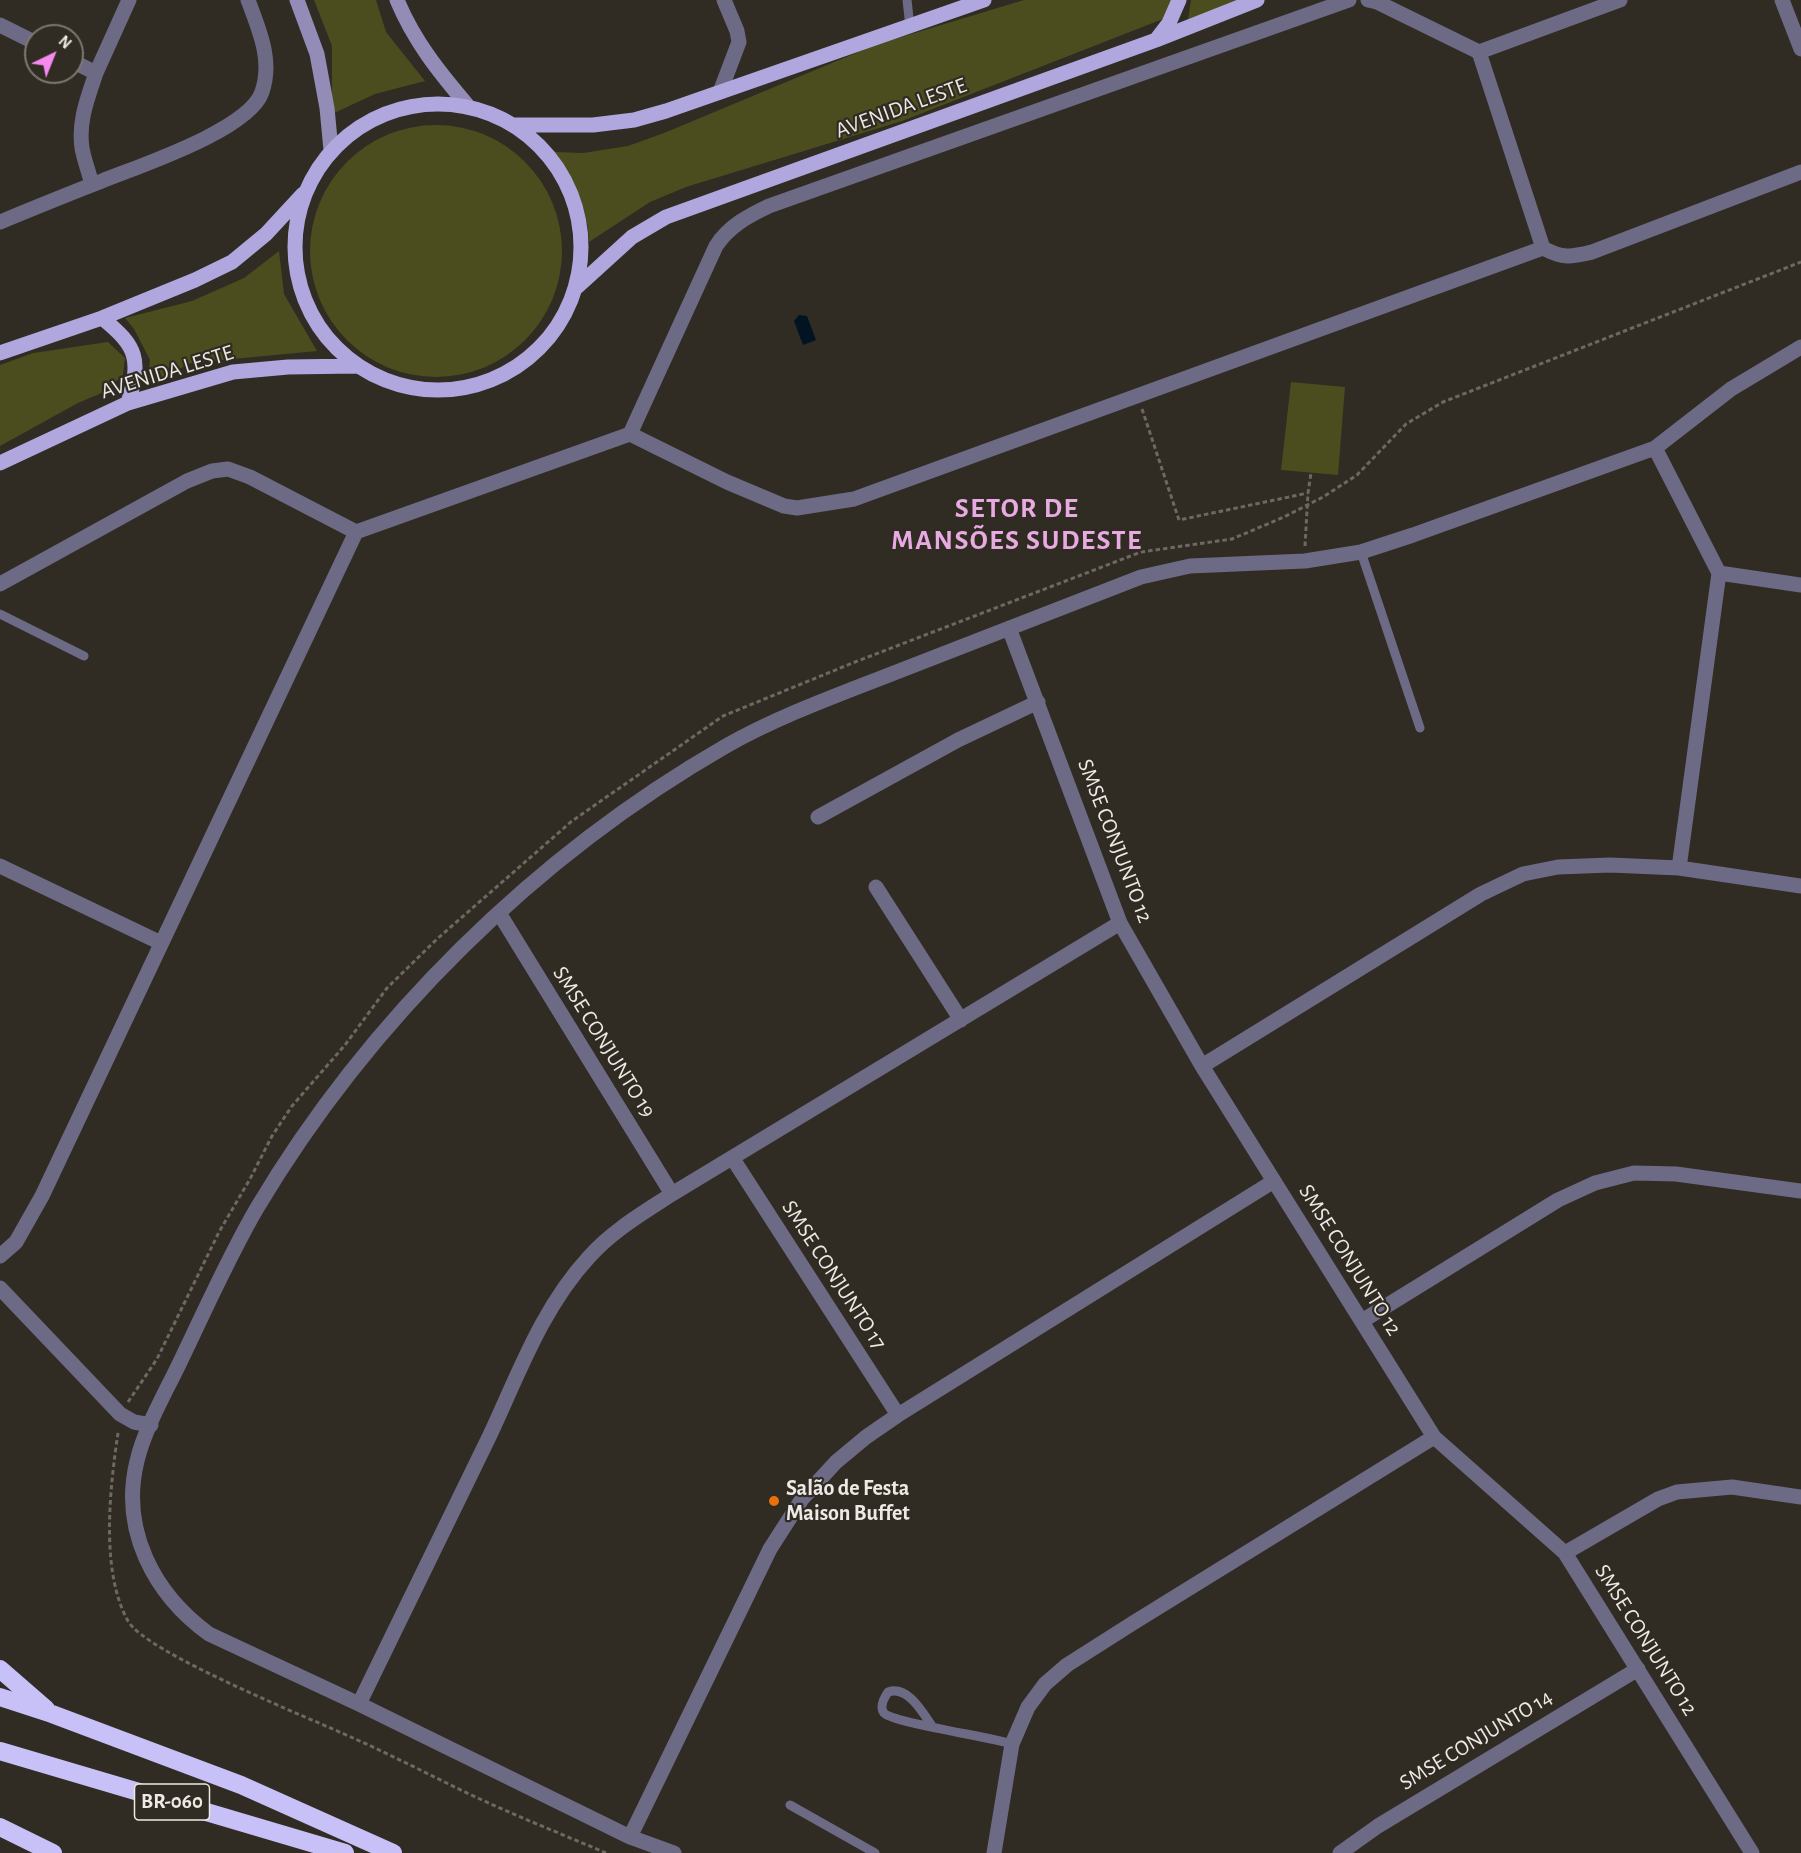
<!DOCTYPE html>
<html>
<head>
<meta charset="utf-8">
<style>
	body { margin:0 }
	#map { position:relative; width:1801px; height:1853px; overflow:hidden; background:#302b23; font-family:"Alegreya Sans",sans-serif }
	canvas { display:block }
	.north { position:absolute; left:24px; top:24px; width:60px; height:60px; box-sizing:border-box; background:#302b23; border:2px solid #7c7770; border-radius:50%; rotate:43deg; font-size:16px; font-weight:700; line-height:24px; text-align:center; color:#ede9e4 }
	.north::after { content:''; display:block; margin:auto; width:21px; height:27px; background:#f589ef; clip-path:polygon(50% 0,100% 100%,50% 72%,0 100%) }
</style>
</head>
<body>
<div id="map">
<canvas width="1801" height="1853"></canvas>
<div class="north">N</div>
</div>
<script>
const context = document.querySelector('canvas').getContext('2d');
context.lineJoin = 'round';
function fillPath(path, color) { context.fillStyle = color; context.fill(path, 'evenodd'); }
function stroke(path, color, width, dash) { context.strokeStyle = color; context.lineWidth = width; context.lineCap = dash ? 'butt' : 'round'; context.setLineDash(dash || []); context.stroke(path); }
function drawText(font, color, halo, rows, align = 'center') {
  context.font = font + ' "Alegreya Sans",sans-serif'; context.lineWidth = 4.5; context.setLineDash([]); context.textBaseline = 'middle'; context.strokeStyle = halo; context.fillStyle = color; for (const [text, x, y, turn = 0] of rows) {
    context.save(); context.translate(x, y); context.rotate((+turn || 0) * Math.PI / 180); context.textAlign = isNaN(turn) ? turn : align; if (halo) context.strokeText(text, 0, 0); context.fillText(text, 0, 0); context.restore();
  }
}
const green = new Path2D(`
	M 314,0 L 376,0 L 386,32 L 425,81 L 375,94 L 332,114 L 332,46 Z
	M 1024,0 L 1173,0 L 1169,10 L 1163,19 L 902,121 L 686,187 L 650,202 L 589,242 C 588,208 574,180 555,152 L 583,153 L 628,146 L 664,133 L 875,45 Z
	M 1191,0 L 1244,0 L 1188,20 Z
	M310 251a126 126 0 1 1 252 0a126 126 0 1 1-252 0Z
	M 279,251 L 284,294 L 317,351 L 191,363 L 147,386 L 150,360 L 134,329 L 125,318 L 192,301 L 244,278 Z
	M 108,342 L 125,358 L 123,375 L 104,392 L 78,403 L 0,446 L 0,365 L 33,353 Z
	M 1291,382 L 1345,387 L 1338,475 L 1281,470 Z`);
const water = new Path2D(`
	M 799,315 L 807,316 L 816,340 L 803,345 L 794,321 Z`);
const path = new Path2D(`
	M 1142,409 L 1179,520 L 1308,493
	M 1305,546 L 1308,493 L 1311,473
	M 128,1402 L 157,1359 L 219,1232 L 250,1179 L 272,1136 L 292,1106 L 345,1045 L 387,988 L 437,939 L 572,821 L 723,716 L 855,662 L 1141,552 L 1232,539 L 1284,517 L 1323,497 L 1357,475 L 1406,424 L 1443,402 L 1801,262
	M 118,1433 C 110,1487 100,1571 128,1621 C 146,1653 312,1719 353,1738 C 396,1757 437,1779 480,1799 C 521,1818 564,1835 606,1853`);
const lane = new Path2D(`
	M 907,0 L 910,27
	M 1361,552 L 1420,728
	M 0,614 L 84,656
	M 932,1726 C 923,1713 908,1685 888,1692 C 884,1698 879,1707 884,1713 C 893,1723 991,1737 1012,1744
	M 790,1805 L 875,1853`);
const street = new Path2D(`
	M 1368,0 L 1377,2 L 1479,52 L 1620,0
	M 1782,0 L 1801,49
	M 0,25 L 36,43
	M 1479,52 L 1543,248 C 1563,259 1571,257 1592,252 L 1801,172
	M 72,61 L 96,73 L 129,0
	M 720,92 L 739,42 L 737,31 L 724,0
	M 92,185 C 89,172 84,160 82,148 C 78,121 88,97 96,73
	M 0,222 C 34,208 68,194 102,181 C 139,166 249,130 262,92 C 273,60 259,30 248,0
	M 630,434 L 716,246 C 729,226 748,216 769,206 L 1349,0
	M 1655,448 L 1719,573
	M 0,584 L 187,481 L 212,471 L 228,469 L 250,477 L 356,532
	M 1009,628 L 1120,923 L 1202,1066 L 1434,1437 L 1565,1553 L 1752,1853
	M 818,817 L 958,740 L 1038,702
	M 0,866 L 161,943
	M 1679,868 L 1719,573 L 1801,585
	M 876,887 L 961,1020
	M 499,913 L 672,1194
	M 1202,1066 L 1481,894 L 1523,874 L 1558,867 L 1610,865 L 1679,868 L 1801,886
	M 733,1159 L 898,1415
	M 0,1256 L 16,1242 L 42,1196 L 356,532 L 630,434 L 727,482 L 784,506 L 797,508 L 854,499 L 1543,248
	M 0,1288 L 120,1414 L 134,1422 L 151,1425
	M 1362,1321 L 1558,1200 L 1595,1183 L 1634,1173 L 1676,1174 L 1801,1191
	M 1565,1553 L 1658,1499 L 1677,1492 L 1732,1487 L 1801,1497
	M 359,1704 C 402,1614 447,1525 490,1435 C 519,1373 542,1308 589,1257 C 612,1231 643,1213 672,1194 L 1120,923
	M 630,1837 L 770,1549 L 802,1499 L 836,1462 L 866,1437 L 898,1415 L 1274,1181
	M 674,1853 L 630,1837 L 359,1704 L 209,1634 C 154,1594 120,1530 137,1461 C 145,1427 167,1390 182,1358 C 206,1308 229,1256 257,1208 C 369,1020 536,855 726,746 C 779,716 838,695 894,673 C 976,641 1059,609 1141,577 L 1190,566 L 1305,561 L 1361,552 L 1413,535 L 1655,448 L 1731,389 L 1801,347
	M 994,1853 L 1012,1744 L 1028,1707 L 1045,1684 L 1067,1665 L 1133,1623 L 1434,1437
	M 1340,1853 L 1378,1826 L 1638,1669`);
const secondary = new Path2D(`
	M 297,0 L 317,54 L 327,108 L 331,150
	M 397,0 C 414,41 439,72 468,106`);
const primary = new Path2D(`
	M 1156,40 L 1169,23 L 1179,0
	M295 247a143 143 0 1 1 286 0a143 143 0 1 1-286 0Z
	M 514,125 L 593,125 L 634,120 L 666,111 L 984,0
	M 577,287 L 632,237 L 666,217 L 1156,40 L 1257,0
	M 102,318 C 138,347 141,360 128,403
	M 0,353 L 102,318 L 195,280 L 232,262 L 266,234 L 303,194
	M 0,463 L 128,403 L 233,372 L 288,367 L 357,366`);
const highway = new Path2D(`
	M 0,1669 L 46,1709
	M 0,1697 L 52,1714 L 241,1785 L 393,1853
	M 0,1751 L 345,1853
	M 0,1827 L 53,1853`);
const markers = [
	[774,1501,6,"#e8710a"]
];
const shields = [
	[172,1802,75]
];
const shieldNames = [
	["BR-060",172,1802]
];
const streetNames = [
	["AVENIDA LESTE",901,108,-20],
	["AVENIDA LESTE",167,372,-17],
	["SMSE CONJUNTO 12",1115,841,69],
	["SMSE CONJUNTO 19",604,1042,58],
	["SMSE CONJUNTO 12",1350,1260,58],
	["SMSE CONJUNTO 17",834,1275,57],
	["SMSE CONJUNTO 12",1646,1640,58],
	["SMSE CONJUNTO 14",1476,1740,-31]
];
const poiNames = [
	["Salão de Festa",786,1488],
	["Maison Buffet",786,1513]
];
const districtNames = [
	["SETOR DE",1017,509],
	["MANSÕES SUDESTE",1017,541]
];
fillPath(green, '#4b4d1e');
fillPath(water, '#021421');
stroke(path, '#6d6962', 3, [4.5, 3]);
stroke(lane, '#6d6a85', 9);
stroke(street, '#6d6a85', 15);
stroke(secondary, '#928cb7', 15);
stroke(primary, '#afa7de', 15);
stroke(highway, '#c8c1f7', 18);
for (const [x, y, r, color] of markers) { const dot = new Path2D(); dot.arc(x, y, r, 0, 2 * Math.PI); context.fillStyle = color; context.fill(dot); stroke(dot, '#302b23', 2); }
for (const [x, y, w] of shields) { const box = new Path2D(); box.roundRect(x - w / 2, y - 18, w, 36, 4.5); context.fillStyle = '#302b23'; context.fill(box); stroke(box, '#ede9e4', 1.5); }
drawText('bold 21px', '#ede9e4', null, shieldNames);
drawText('22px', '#ede9e4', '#302b23', streetNames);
drawText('bold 22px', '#ede9e4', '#302b23', poiNames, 'left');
context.letterSpacing = '1.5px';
drawText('bold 28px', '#e7abe2', '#302b23', districtNames);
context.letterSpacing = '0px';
</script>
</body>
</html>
